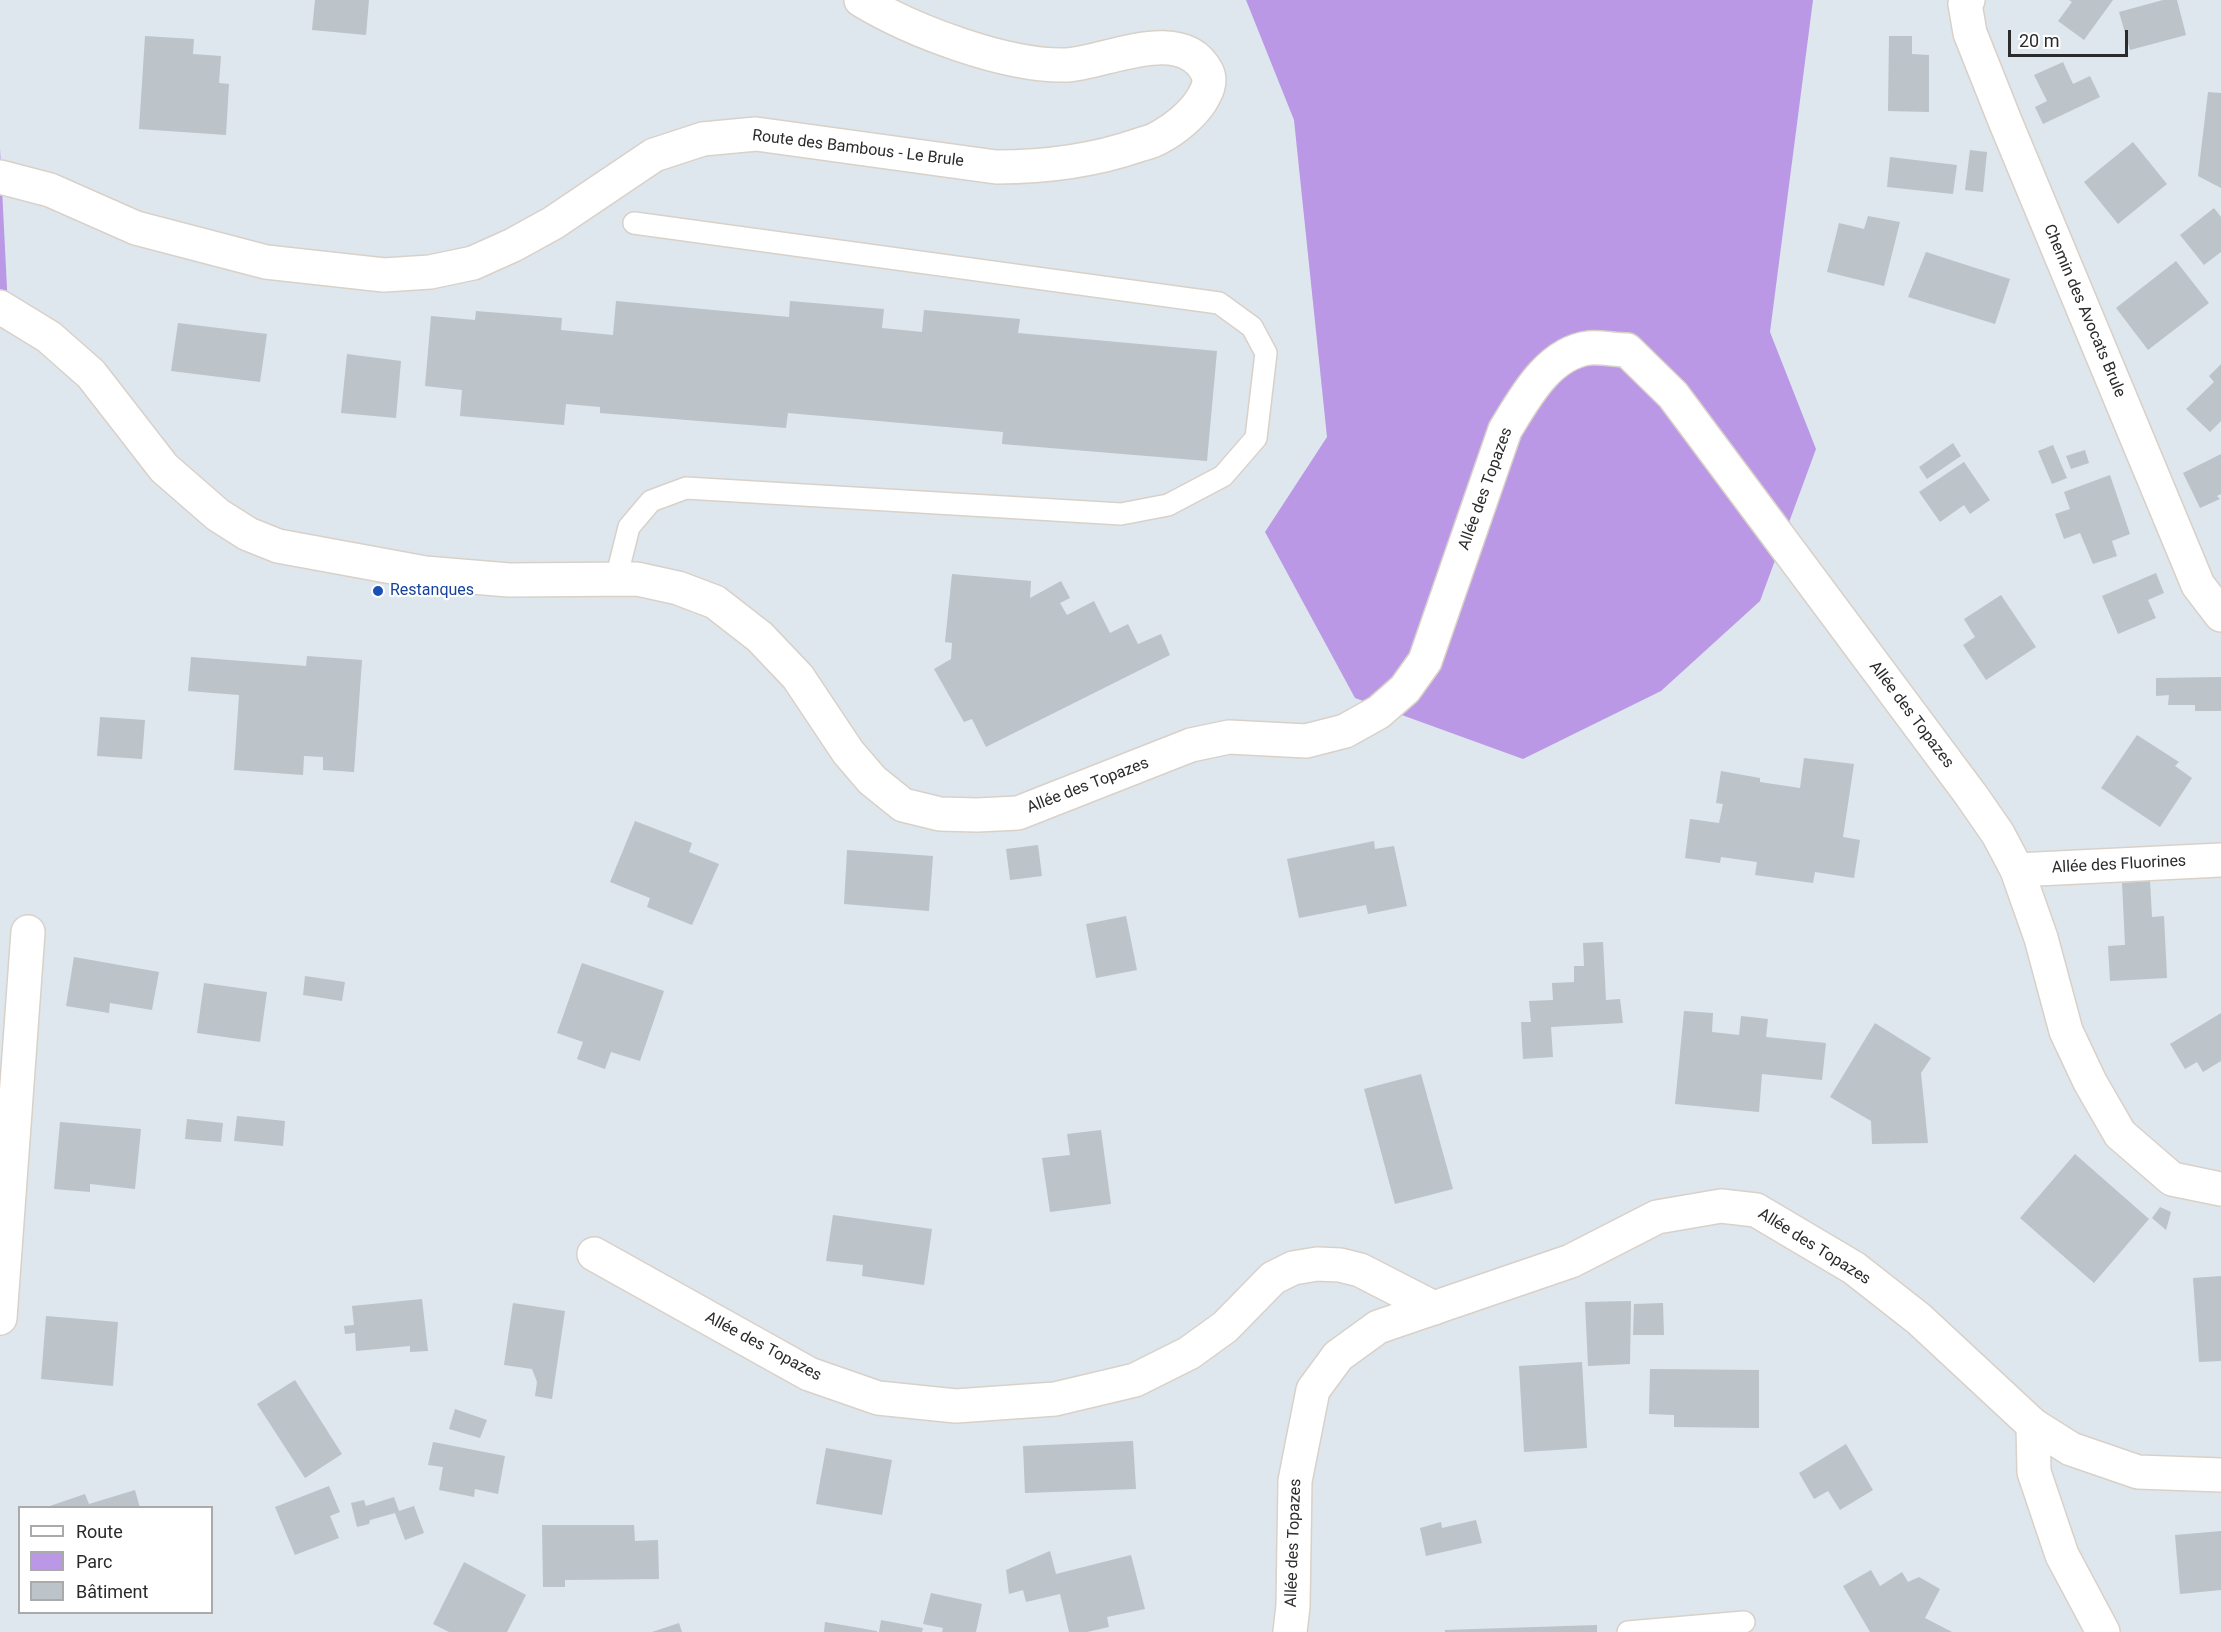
<!DOCTYPE html>
<html>
<head>
<meta charset="utf-8">
<style>
	body { margin:0 }
	#map { position:relative; width:2221px; height:1632px; overflow:hidden; background:#dde7ed; font-family:Roboto,sans-serif }
	canvas { display:block }
	.legend { position:absolute; left:18px; top:1506px; width:195px; height:108px; box-sizing:border-box; background:#fff; border:2px solid #aaa; margin:0; padding:8px 10px; list-style:none; font-size:18px; color:#2b2b2b }
	.legend li { display:flex; align-items:center; gap:12px; height:30px }
	.legend b { width:30px; border:2px solid #aaa }
	.scale { position:absolute; left:2008px; top:30px; width:120px; height:27px; box-sizing:border-box; border:3px solid #2b2b2b; border-top:0; padding-left:8px; font-size:18px; line-height:21px; white-space:nowrap; color:#2b2b2b; -webkit-text-stroke:4px #fff; paint-order:stroke }
</style>
</head>
<body>
<div id="map">
<canvas width="2221" height="1632"></canvas>
<ul class="legend">
<li><b style="height:8px;background:#fff"></b>Route</li>
<li><b style="height:16px;background:#ba98e5"></b>Parc</li>
<li><b style="height:16px;background:#bcc3c9"></b>Bâtiment</li>
</ul>
<div class="scale">20 m</div>
</div>
<script>
const context = document.querySelector('canvas').getContext('2d');
context.lineJoin = 'round';
function fillPath(path, color) { context.fillStyle = color; context.fill(path, 'evenodd'); }
function stroke(path, color, width, dash) { context.strokeStyle = color; context.lineWidth = width; context.lineCap = dash ? 'butt' : 'round'; context.setLineDash(dash || []); context.stroke(path); }
function drawText(font, color, halo, rows, align = 'center') {
  context.font = font + ' Roboto,sans-serif'; context.lineWidth = 4.5; context.setLineDash([]); context.textBaseline = 'middle'; context.strokeStyle = halo; context.fillStyle = color; for (const [text, x, y, turn = 0] of rows) {
    context.save(); context.translate(x, y); context.rotate((+turn || 0) * Math.PI / 180); context.textAlign = isNaN(turn) ? turn : align; if (halo) context.strokeText(text, 0, 0); context.fillText(text, 0, 0); context.restore();
  }
}
const green = new Path2D(`
	M 1246,0 L 1813,0 L 1770,332 L 1816,449 L 1760,601 L 1661,691 L 1523,759 L 1355,698 L 1265,532 L 1327,437 L 1294,120 Z
	M 0,148 L 8,309 L 0,311 Z`);
const building = new Path2D(`
	M 315,0 L 369,0 L 366,35 L 312,30 Z
	M 2069,0 L 2113,0 L 2084,40 L 2058,21 L 2072,2 Z
	M 2163,0 L 2177,0 L 2186,35 L 2130,50 L 2119,12 Z
	M 145,36 L 194,39 L 193,54 L 221,56 L 219,83 L 229,84 L 226,135 L 139,129 Z
	M 1889,36 L 1912,36 L 1912,54 L 1929,55 L 1929,112 L 1888,111 Z
	M 2063,62 L 2073,84 L 2090,76 L 2100,97 L 2043,124 L 2035,107 L 2047,101 L 2034,75 Z
	M 2208,92 L 2221,93 L 2221,188 L 2198,176 Z
	M 2133,142 L 2167,184 L 2118,224 L 2084,182 Z
	M 1970,150 L 1987,152 L 1983,192 L 1965,190 Z
	M 1890,157 L 1957,165 L 1953,194 L 1887,187 Z
	M 2214,208 L 2221,217 L 2221,252 L 2204,265 L 2180,235 Z
	M 1868,216 L 1900,222 L 1884,286 L 1827,272 L 1839,223 L 1864,229 Z
	M 1926,252 L 2010,279 L 1995,324 L 1908,297 Z
	M 2176,261 L 2209,303 L 2148,350 L 2116,308 Z
	M 616,301 L 789,317 L 790,301 L 884,309 L 882,328 L 922,332 L 924,310 L 1020,319 L 1018,333 L 1217,351 L 1207,461 L 1002,444 L 1003,432 L 788,413 L 786,428 L 600,413 L 600,407 L 566,404 L 564,425 L 460,416 L 462,390 L 425,386 L 431,316 L 475,320 L 476,311 L 562,318 L 561,330 L 613,335 Z
	M 178,323 L 267,334 L 260,382 L 171,371 Z
	M 347,354 L 401,361 L 396,418 L 341,413 Z
	M 2221,364 L 2221,421 L 2210,432 L 2186,409 L 2214,382 L 2209,376 Z
	M 1953,443 L 1961,456 L 1927,479 L 1919,467 Z
	M 2053,445 L 2067,478 L 2052,484 L 2038,451 Z
	M 2085,450 L 2089,463 L 2071,469 L 2066,456 Z
	M 2221,454 L 2221,494 L 2217,496 L 2220,499 L 2200,508 L 2183,473 Z
	M 1964,462 L 1990,500 L 1970,514 L 1964,505 L 1940,522 L 1919,492 Z
	M 2110,475 L 2130,534 L 2112,541 L 2117,556 L 2093,564 L 2080,533 L 2064,539 L 2055,514 L 2070,509 L 2064,492 Z
	M 2156,573 L 2164,593 L 2148,600 L 2156,618 L 2118,634 L 2102,596 Z
	M 952,574 L 1031,581 L 1030,598 L 1061,581 L 1070,598 L 1060,603 L 1067,615 L 1094,601 L 1110,633 L 1128,624 L 1138,644 L 1161,634 L 1170,655 L 986,747 L 972,719 L 964,722 L 934,669 L 951,659 L 952,643 L 945,642 Z
	M 2001,595 L 2036,647 L 1986,680 L 1963,645 L 1975,637 L 1964,619 Z
	M 307,656 L 362,660 L 354,772 L 323,770 L 323,757 L 304,756 L 303,775 L 234,770 L 239,695 L 188,691 L 191,657 L 306,666 Z
	M 2221,677 L 2221,711 L 2195,711 L 2195,705 L 2168,705 L 2169,695 L 2156,696 L 2156,678 Z
	M 100,717 L 145,720 L 142,759 L 97,756 Z
	M 2137,735 L 2179,762 L 2175,766 L 2192,778 L 2160,827 L 2101,788 Z
	M 1804,758 L 1854,764 L 1843,837 L 1860,840 L 1854,878 L 1815,872 L 1813,883 L 1755,875 L 1757,862 L 1721,857 L 1720,863 L 1685,858 L 1690,819 L 1719,823 L 1723,804 L 1716,803 L 1721,771 L 1760,778 L 1760,782 L 1800,788 Z
	M 635,821 L 692,843 L 689,852 L 719,864 L 692,925 L 647,907 L 650,898 L 610,882 Z
	M 1374,841 L 1375,849 L 1394,846 L 1407,906 L 1368,914 L 1366,905 L 1299,918 L 1287,859 Z
	M 1038,845 L 1042,876 L 1010,880 L 1006,849 Z
	M 847,850 L 933,856 L 929,911 L 844,904 Z
	M 2150,881 L 2152,917 L 2164,916 L 2167,978 L 2110,981 L 2108,946 L 2125,945 L 2122,883 Z
	M 1126,916 L 1137,970 L 1096,978 L 1086,924 Z
	M 1603,942 L 1606,1000 L 1620,999 L 1623,1023 L 1551,1027 L 1553,1057 L 1523,1059 L 1521,1022 L 1531,1022 L 1529,1001 L 1553,1000 L 1552,983 L 1574,982 L 1574,966 L 1584,966 L 1583,943 Z
	M 74,957 L 159,972 L 152,1010 L 110,1003 L 109,1013 L 66,1006 Z
	M 582,963 L 664,991 L 640,1061 L 611,1052 L 605,1069 L 577,1059 L 583,1042 L 557,1033 Z
	M 305,976 L 345,982 L 342,1001 L 303,995 Z
	M 204,983 L 267,992 L 260,1042 L 197,1033 Z
	M 1684,1011 L 1713,1013 L 1712,1032 L 1739,1035 L 1741,1016 L 1768,1019 L 1766,1037 L 1826,1043 L 1822,1080 L 1762,1074 L 1759,1112 L 1675,1104 Z
	M 2221,1013 L 2221,1061 L 2203,1072 L 2197,1062 L 2185,1069 L 2170,1044 Z
	M 1875,1023 L 1931,1058 L 1921,1073 L 1928,1143 L 1872,1144 L 1871,1121 L 1830,1097 Z
	M 1421,1074 L 1453,1189 L 1395,1204 L 1364,1089 Z
	M 237,1116 L 285,1121 L 283,1146 L 234,1141 Z
	M 187,1119 L 223,1123 L 221,1142 L 185,1139 Z
	M 60,1122 L 141,1129 L 135,1189 L 90,1184 L 90,1192 L 54,1189 Z
	M 1101,1130 L 1111,1204 L 1050,1212 L 1042,1158 L 1070,1155 L 1067,1134 Z
	M 2075,1154 L 2149,1219 L 2094,1283 L 2020,1218 Z
	M 2160,1207 L 2171,1212 L 2166,1230 L 2152,1218 Z
	M 833,1215 L 932,1229 L 924,1285 L 862,1276 L 863,1265 L 826,1261 Z
	M 2221,1276 L 2221,1361 L 2199,1362 L 2193,1278 Z
	M 422,1299 L 428,1351 L 410,1352 L 410,1346 L 356,1351 L 355,1333 L 345,1334 L 344,1326 L 354,1325 L 352,1306 Z
	M 1631,1301 L 1630,1364 L 1588,1366 L 1585,1302 Z
	M 513,1303 L 565,1311 L 552,1399 L 535,1396 L 537,1382 L 532,1369 L 504,1365 Z
	M 1663,1303 L 1664,1335 L 1633,1335 L 1634,1304 Z
	M 46,1316 L 118,1322 L 113,1386 L 41,1379 Z
	M 1582,1362 L 1587,1448 L 1524,1452 L 1519,1366 Z
	M 1650,1369 L 1759,1370 L 1759,1428 L 1674,1427 L 1674,1415 L 1649,1414 Z
	M 295,1380 L 342,1454 L 305,1478 L 257,1404 Z
	M 455,1409 L 487,1420 L 480,1438 L 449,1429 Z
	M 1133,1441 L 1136,1489 L 1025,1493 L 1023,1446 Z
	M 433,1442 L 505,1456 L 498,1494 L 475,1489 L 474,1497 L 439,1490 L 443,1467 L 428,1465 Z
	M 1846,1444 L 1873,1490 L 1840,1510 L 1828,1491 L 1814,1499 L 1799,1473 Z
	M 826,1448 L 892,1460 L 882,1515 L 816,1504 Z
	M 329,1486 L 340,1512 L 330,1516 L 339,1538 L 295,1555 L 275,1507 Z
	M 135,1490 L 140,1508 L 44,1508 L 85,1494 L 89,1504 Z
	M 394,1497 L 399,1511 L 414,1506 L 424,1533 L 405,1540 L 395,1513 L 370,1520 L 369,1524 L 357,1527 L 351,1503 L 364,1500 L 366,1506 Z
	M 1476,1520 L 1482,1543 L 1426,1556 L 1420,1528 L 1441,1522 L 1442,1528 Z
	M 542,1525 L 634,1525 L 635,1541 L 658,1540 L 659,1579 L 565,1580 L 565,1587 L 543,1587 Z
	M 2221,1531 L 2221,1590 L 2180,1594 L 2175,1535 Z
	M 1050,1551 L 1056,1574 L 1131,1555 L 1145,1609 L 1107,1617 L 1109,1627 L 1087,1632 L 1069,1632 L 1060,1594 L 1026,1602 L 1023,1590 L 1009,1594 L 1006,1570 Z
	M 464,1562 L 526,1595 L 507,1632 L 449,1632 L 433,1624 Z
	M 1871,1570 L 1880,1586 L 1902,1572 L 1908,1582 L 1919,1577 L 1940,1589 L 1925,1618 L 1952,1632 L 1870,1632 L 1843,1586 Z
	M 931,1593 L 982,1604 L 976,1632 L 942,1632 L 943,1628 L 923,1624 Z
	M 881,1620 L 923,1628 L 922,1632 L 879,1632 Z
	M 825,1622 L 877,1631 L 877,1632 L 824,1632 Z
	M 679,1623 L 682,1632 L 652,1632 Z
	M 1597,1625 L 1597,1632 L 1445,1632 L 1445,1630 Z`);
const service = new Path2D(`
	M 616,579 L 629,527 L 651,501 L 686,488 L 1121,514 L 1168,505 L 1223,476 L 1256,438 L 1266,353 L 1252,327 L 1219,303 L 634,223
	M 1628,1632 L 1744,1622`);
const minor = new Path2D(`
	M 1968,0 L 1965,4 L 1970,33 L 2005,121 L 2198,585 L 2221,615
	M 2017,870 L 2221,860
	M 594,1254 L 809,1374 L 878,1398 L 956,1406 L 1055,1399 L 1135,1380 L 1189,1353 L 1225,1327 L 1273,1278 L 1293,1268 L 1317,1264 L 1340,1265 L 1360,1270 L 1434,1308
	M 0,1318 L 28,932
	M 2033,1425 L 2034,1472 L 2062,1555 L 2103,1632`);
const secondary = new Path2D(`
	M 0,177 L 50,190 L 136,228 L 266,262 L 384,275 L 430,272 L 473,263 L 513,245 L 553,223 L 654,155 L 703,139 L 756,134 L 996,167 C 1043,167 1093,161 1139,145 C 1146,143 1154,141 1160,137 C 1175,129 1192,115 1201,101 C 1206,93 1212,82 1207,72 C 1182,23 1105,63 1067,65 C 1007,67 912,31 861,0
	M 0,307 L 49,337 L 91,374 L 164,468 L 218,515 L 248,534 L 278,546 L 425,573 L 509,580 L 637,579 L 678,588 L 715,602 L 760,637 L 798,677 L 848,752 L 872,780 L 903,805 L 940,814 L 977,815 L 1018,813 L 1191,745 L 1229,737 L 1306,741 L 1345,731 L 1379,712 L 1405,689 L 1425,661 L 1505,430 C 1524,399 1548,353 1589,348 C 1601,347 1615,350 1627,350 L 1673,395 L 1971,795 L 1998,834 L 2017,870 L 2041,938 L 2066,1031 L 2090,1082 L 2120,1134 L 2172,1179 L 2221,1189
	M 1290,1632 L 1293,1606 L 1295,1481 L 1313,1390 L 1338,1356 L 1378,1327 L 1571,1261 L 1657,1217 L 1721,1206 L 1756,1210 L 1854,1268 L 1919,1319 L 2033,1425 L 2071,1449 L 2138,1472 L 2221,1475`);
const markers = [
	[378,591,6,"#1a4fb4"]
];
const streetNames = [
	["Route des Bambous - Le Brule",858,149,7],
	["Chemin des Avocats Brule",2084,311,67],
	["Allée des Topazes",1486,489,-70],
	["Allée des Topazes",1911,715,53],
	["Allée des Topazes",1088,786,-21],
	["Allée des Fluorines",2119,865,-3],
	["Allée des Topazes",1814,1247,32],
	["Allée des Topazes",763,1347,28],
	["Allée des Topazes",1294,1543,-88]
];
const transitNames = [
	["Restanques",390,591]
];
fillPath(green, '#ba98e5');
fillPath(building, '#bcc3c9');
stroke(service, '#d9d1c8', 24);
stroke(minor, '#d9d1c8', 36);
stroke(secondary, '#d9d1c8', 36);
stroke(service, '#fff', 21);
stroke(minor, '#fff', 33);
stroke(secondary, '#fff', 33);
for (const [x, y, r, color] of markers) { const dot = new Path2D(); dot.arc(x, y, r, 0, 2 * Math.PI); context.fillStyle = color; context.fill(dot); stroke(dot, '#fff', 2); }
drawText('16px', '#2b2b2b', '#fff', streetNames);
drawText('16px', '#164399', '#fff', transitNames, 'left');
</script>
</body>
</html>
